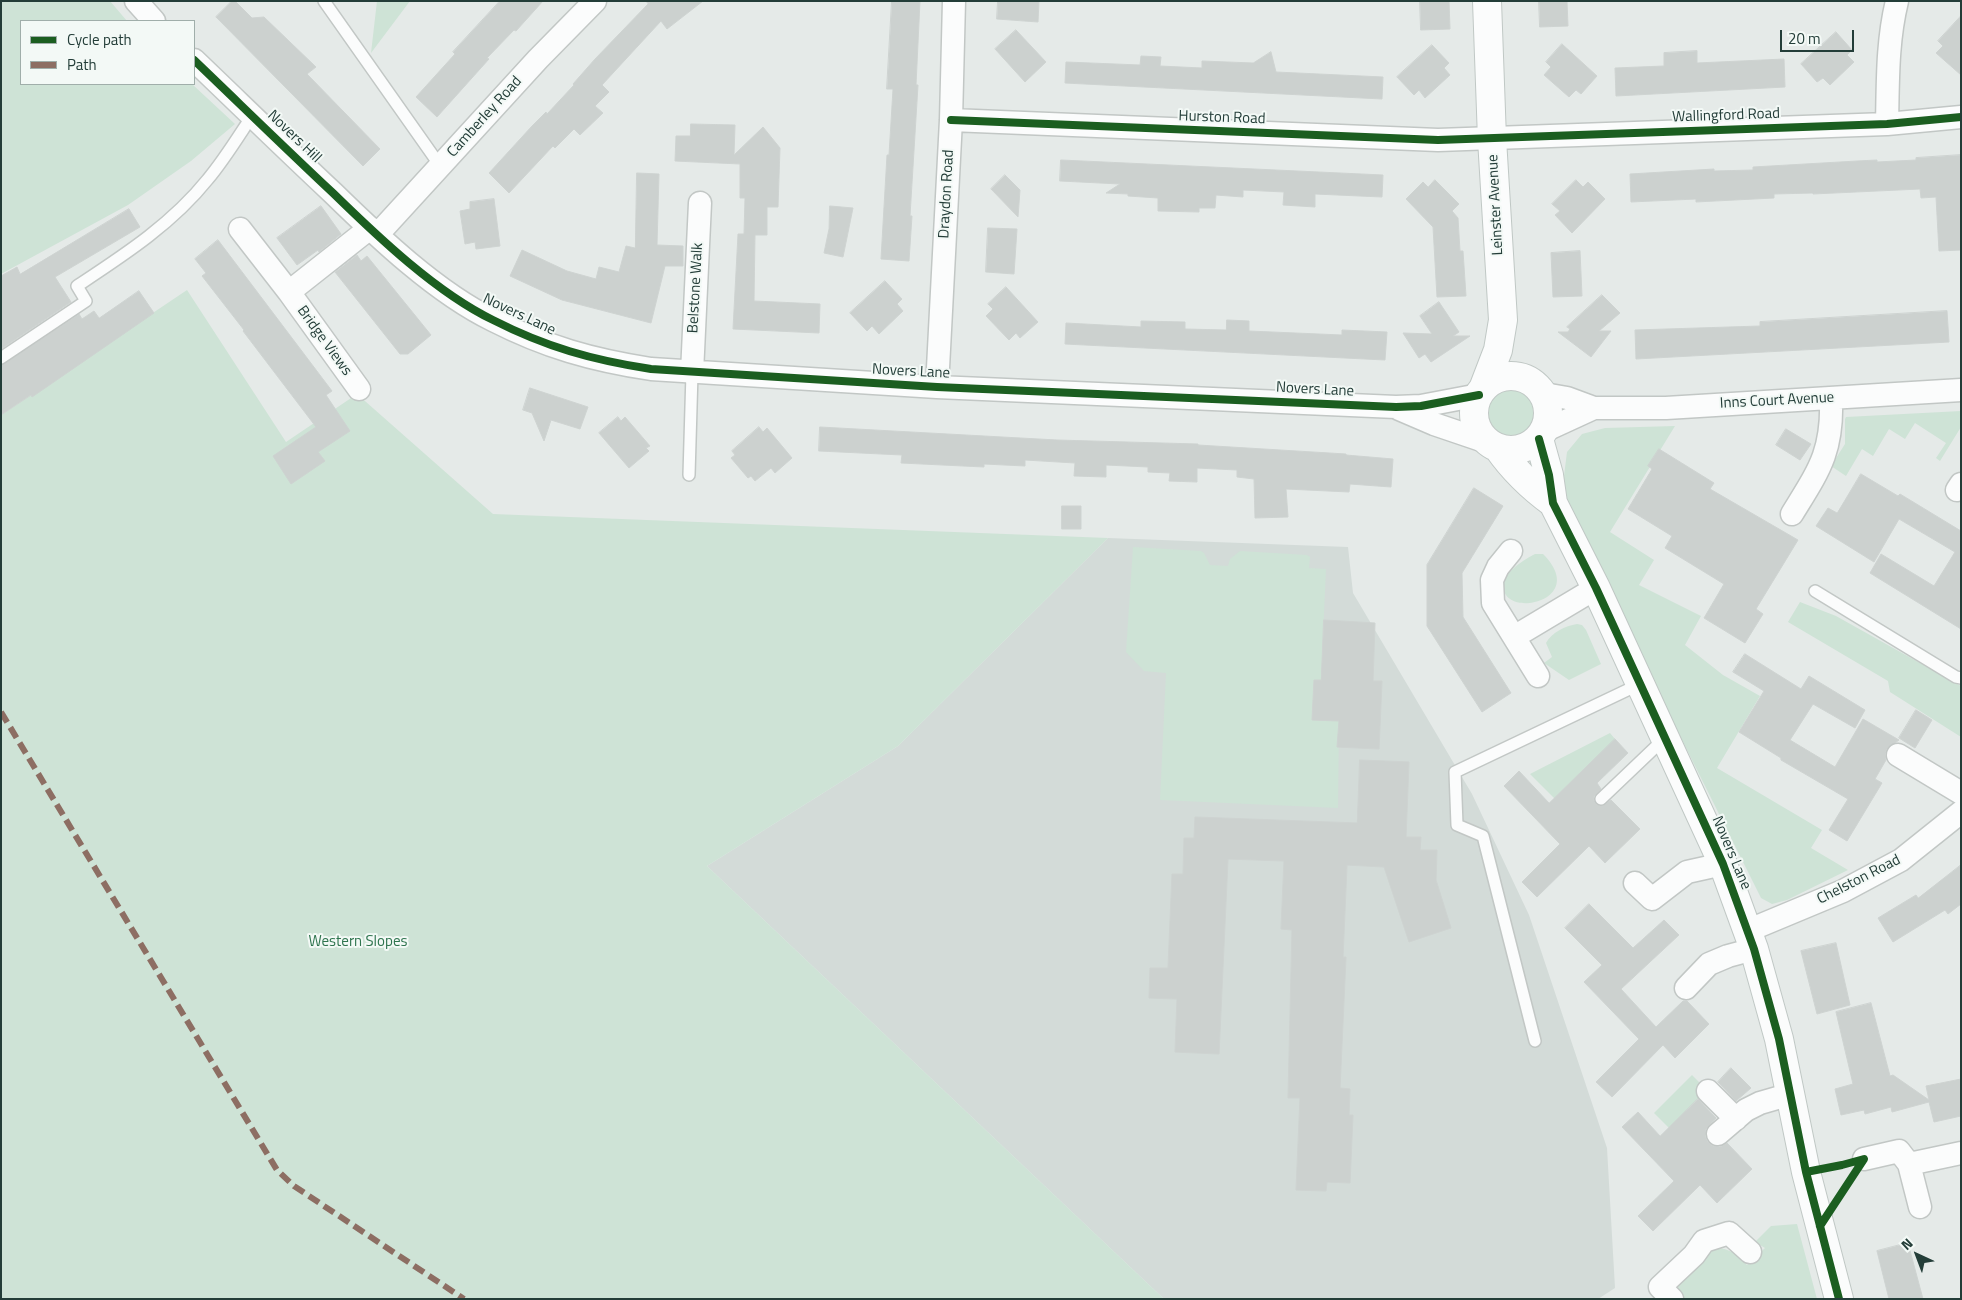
<!DOCTYPE html>
<html>
<head>
<meta charset="utf-8">
<style>
	body { margin:0 }
	#map { position:relative; width:1962px; height:1300px; overflow:hidden; background:#e5eae8; font-family:"Titillium Web",sans-serif }
	canvas { display:block }
	.frame { position:absolute; inset:0; border:2px solid #233d38; pointer-events:none }
	.legend { position:absolute; left:20px; top:20px; width:175px; height:65px; box-sizing:border-box; background:#f3f9f6; border:1px solid #a0aeaa; margin:0; padding:6px 9px; list-style:none; font-size:15px; color:#233d38 }
	.legend li { display:flex; align-items:center; gap:10px; height:25px }
	.legend b { width:25px; border:1px solid #a0aeaa }
	.north { position:absolute; left:1892px; top:1230px; width:50px; height:50px; -webkit-text-stroke:4px #f3f9f6; paint-order:stroke; rotate:317deg; font-size:14px; font-weight:700; line-height:20px; text-align:center; color:#233d38 }
	.north::after { content:''; display:block; margin:auto; width:18px; height:22px; background:#233d38; clip-path:polygon(50% 0,100% 100%,50% 72%,0 100%) }
	.scale { position:absolute; left:1780px; top:30px; width:74px; height:22px; box-sizing:border-box; border:2px solid #233d38; border-top:0; padding-left:6px; font-size:15px; line-height:18px; white-space:nowrap; color:#233d38; -webkit-text-stroke:4px #f3f9f6; paint-order:stroke }
</style>
</head>
<body>
<div id="map">
<canvas width="1962" height="1300"></canvas>
<div class="frame"></div>
<ul class="legend">
<li><b style="height:6px;background:#1b5e20"></b>Cycle path</li>
<li><b style="height:6px;background:#8d6e63"></b>Path</li>
</ul>
<div class="north">N</div>
<div class="scale">20 m</div>
</div>
<script>
const context = document.querySelector('canvas').getContext('2d');
context.lineJoin = 'round';
function fillPath(path, color) { context.fillStyle = color; context.fill(path, 'evenodd'); }
function stroke(path, color, width, dash) { context.strokeStyle = color; context.lineWidth = width; context.lineCap = dash ? 'butt' : 'round'; context.setLineDash(dash || []); context.stroke(path); }
function drawText(font, color, halo, rows, align = 'center') {
  context.font = font + ' "Titillium Web",sans-serif'; context.lineWidth = 4; context.setLineDash([]); context.textBaseline = 'middle'; context.strokeStyle = halo; context.fillStyle = color; for (const [text, x, y, turn = 0] of rows) {
    context.save(); context.translate(x, y); context.rotate((+turn || 0) * Math.PI / 180); context.textAlign = isNaN(turn) ? turn : align; if (halo) context.strokeText(text, 0, 0); context.fillText(text, 0, 0); context.restore();
  }
}
const built = new Path2D(`
	M 1108,538 L 1348,547 L 1353,593 L 1472,794 L 1529,915 L 1607,1148 L 1615,1288 L 1598,1299 L 1164,1299 L 707,866 L 898,746 Z`);
const green = new Path2D(`
	M 1,1 L 110,1 L 127,21 L 21,21 L 21,84 L 192,84 L 235,124 L 191,161 L 128,205 L 1,274 Z
	M 377,1 L 410,1 L 371,53 Z
	M 187,290 L 286,442 L 357,394 L 493,514 L 1108,538 L 898,746 L 707,866 L 1164,1299 L 1,1299 L 1,415 Z
	M1488 412a25 25 0 1 1 50 0a25 25 0 1 1-50 0Z
	M 1961,411 L 1961,427 L 1940,461 L 1936,458 L 1946,443 L 1915,423 L 1905,439 L 1889,429 L 1873,456 L 1862,449 L 1846,476 L 1831,466 L 1845,444 L 1845,419 L 1846,417 Z
	M 1675,426 L 1610,532 L 1654,560 L 1639,585 L 1701,616 L 1685,645 L 1723,675 L 1760,696 L 1717,768 L 1822,830 L 1811,848 L 1848,870 L 1787,900 L 1772,904 L 1761,898 L 1566,508 L 1564,476 L 1567,452 L 1582,434 L 1605,428 Z
	M 1133,547 L 1201,551 L 1204,553 L 1210,565 L 1228,566 L 1230,559 L 1240,551 L 1307,555 L 1310,557 L 1309,568 L 1326,569 L 1321,680 L 1314,680 L 1312,720 L 1339,721 L 1338,808 L 1160,800 L 1166,673 L 1144,671 L 1126,652 Z
	M 1535,554 L 1543,554 C 1592,603 1496,621 1504,582 C 1506,571 1525,559 1535,554 Z
	M 1800,602 L 1836,616 L 1961,686 L 1961,737 L 1890,692 L 1888,681 L 1788,622 Z
	M 1577,624 L 1582,625 L 1586,630 L 1601,664 L 1569,680 L 1544,663 L 1552,657 L 1546,643 C 1552,632 1565,626 1577,624 Z
	M 1610,733 L 1615,739 L 1576,820 L 1530,774 Z
	M 1692,1075 L 1707,1090 L 1686,1111 L 1708,1134 L 1706,1140 L 1693,1152 L 1654,1113 Z
	M 1797,1224 L 1817,1299 L 1682,1299 L 1674,1290 C 1697,1262 1712,1227 1747,1265 L 1765,1248 L 1755,1242 L 1771,1226 Z`);
const building = new Path2D(`
	M 232,1 L 235,1 L 252,18 L 264,17 L 316,67 L 307,74 L 380,149 L 363,166 L 216,17 Z
	M 500,1 L 543,1 L 516,31 L 514,30 L 487,58 L 489,59 L 437,117 L 416,97 L 455,54 L 453,52 Z
	M 646,1 L 703,1 L 667,29 L 661,21 L 602,85 L 609,92 L 595,106 L 603,113 L 580,135 L 574,129 L 555,148 L 553,146 L 509,193 L 489,173 L 532,126 L 546,112 L 547,114 L 574,85 L 573,84 L 595,59 L 648,4 Z
	M 892,1 L 920,1 L 916,85 L 918,85 L 910,216 L 912,216 L 909,261 L 881,259 L 887,155 L 889,155 L 893,89 L 887,89 Z
	M 998,1 L 1039,1 L 1038,22 L 997,19 Z
	M 1420,1 L 1449,1 L 1450,29 L 1421,30 Z
	M 1539,1 L 1567,1 L 1568,26 L 1540,27 Z
	M 1961,16 L 1961,75 L 1936,53 L 1943,46 L 1938,41 Z
	M 1016,30 L 1046,62 L 1025,82 L 995,49 Z
	M 1836,32 L 1852,50 L 1847,55 L 1854,62 L 1830,85 L 1823,78 L 1817,82 L 1801,64 Z
	M 1562,44 L 1597,76 L 1581,94 L 1576,90 L 1569,97 L 1544,75 L 1551,67 L 1546,62 Z
	M 1432,45 L 1449,63 L 1444,68 L 1450,75 L 1425,98 L 1419,90 L 1414,95 L 1397,77 Z
	M 1697,51 L 1697,63 L 1784,59 L 1785,87 L 1616,96 L 1615,68 L 1664,66 L 1664,53 Z
	M 1271,52 L 1276,72 L 1383,77 L 1382,99 L 1065,83 L 1066,62 L 1140,65 L 1141,56 L 1161,57 L 1160,66 L 1202,68 L 1202,61 L 1253,63 Z
	M 691,124 L 735,125 L 734,155 L 763,127 L 780,148 L 778,207 L 767,207 L 767,235 L 755,235 L 754,301 L 820,304 L 819,333 L 733,329 L 738,234 L 744,234 L 745,198 L 740,198 L 740,164 L 675,161 L 676,136 L 690,136 Z
	M 1961,155 L 1961,250 L 1939,251 L 1936,197 L 1921,198 L 1920,189 L 1813,194 L 1813,193 L 1774,194 L 1774,198 L 1715,201 L 1696,202 L 1696,199 L 1631,202 L 1630,174 L 1714,169 L 1714,171 L 1753,170 L 1753,167 L 1857,161 L 1877,160 L 1877,162 L 1916,160 L 1916,158 Z
	M 1061,160 L 1383,175 L 1382,197 L 1315,194 L 1315,207 L 1283,205 L 1284,192 L 1243,190 L 1243,197 L 1216,195 L 1215,208 L 1199,208 L 1199,212 L 1158,211 L 1158,198 L 1128,196 L 1128,194 L 1106,193 L 1120,184 L 1060,181 Z
	M 637,173 L 659,174 L 657,245 L 683,246 L 683,266 L 665,266 L 651,323 L 562,300 L 510,276 L 522,250 L 567,271 L 596,279 L 599,267 L 619,272 L 626,246 L 635,248 Z
	M 1005,175 L 1020,190 L 1018,217 L 991,189 Z
	M 1435,180 L 1459,204 L 1452,211 L 1458,218 L 1460,251 L 1463,251 L 1466,296 L 1437,297 L 1433,227 L 1406,199 L 1423,182 L 1428,187 Z
	M 1576,180 L 1583,187 L 1588,182 L 1605,199 L 1572,233 L 1555,215 L 1560,211 L 1552,204 Z
	M 494,199 L 500,246 L 476,249 L 475,242 L 465,244 L 460,211 L 470,209 L 470,202 Z
	M 321,206 L 341,234 L 319,252 L 318,250 L 297,265 L 277,238 Z
	M 830,206 L 853,208 L 843,257 L 824,253 L 829,229 Z
	M 129,209 L 140,227 L 55,277 L 71,302 L 1,349 L 1,276 L 17,267 L 20,274 Z
	M 988,228 L 1017,229 L 1014,274 L 986,272 Z
	M 218,240 L 332,391 L 326,395 L 350,431 L 318,452 L 325,461 L 291,484 L 273,456 L 316,427 L 243,331 L 244,330 L 202,276 L 206,273 L 195,259 Z
	M 1580,251 L 1582,296 L 1553,297 L 1551,253 Z
	M 357,255 L 361,261 L 367,256 L 431,335 L 408,354 L 400,354 L 335,272 Z
	M 885,281 L 902,299 L 897,304 L 903,311 L 879,334 L 872,326 L 867,331 L 850,313 Z
	M 1006,287 L 1038,322 L 1020,338 L 1016,333 L 1009,340 L 986,316 L 993,309 L 988,304 Z
	M 139,291 L 154,313 L 32,397 L 31,395 L 1,415 L 1,365 L 79,314 L 82,319 L 94,311 L 99,318 Z
	M 1602,295 L 1620,313 L 1599,331 L 1611,331 L 1591,357 L 1558,332 L 1568,332 L 1570,329 L 1567,327 Z
	M 1439,302 L 1459,332 L 1453,336 L 1470,336 L 1431,362 L 1425,354 L 1419,358 L 1403,333 L 1432,334 L 1420,316 Z
	M 1947,311 L 1949,342 L 1636,359 L 1635,330 L 1760,326 L 1760,322 Z
	M 1227,320 L 1249,321 L 1249,331 L 1342,335 L 1342,330 L 1387,332 L 1385,360 L 1065,344 L 1066,323 L 1141,327 L 1141,321 L 1185,322 L 1185,329 L 1226,330 Z
	M 530,388 L 588,407 L 580,429 L 551,420 L 544,441 L 532,413 L 523,410 Z
	M 618,417 L 621,421 L 625,417 L 650,446 L 646,448 L 649,451 L 629,468 L 599,433 Z
	M 759,427 L 763,432 L 767,428 L 792,458 L 775,473 L 771,468 L 755,481 L 751,476 L 748,478 L 731,458 L 735,455 L 732,451 Z
	M 820,427 L 1057,440 L 1198,444 L 1198,445 L 1346,454 L 1346,455 L 1393,459 L 1391,487 L 1350,484 L 1349,492 L 1286,489 L 1288,517 L 1255,518 L 1254,479 L 1237,477 L 1237,470 L 1197,468 L 1197,482 L 1169,481 L 1170,473 L 1148,472 L 1148,467 L 1106,465 L 1106,477 L 1074,476 L 1075,463 L 1025,460 L 1025,466 L 984,464 L 984,467 L 901,463 L 902,455 L 819,451 Z
	M 1786,429 L 1811,444 L 1800,460 L 1776,445 Z
	M 1659,449 L 1714,483 L 1710,489 L 1798,540 L 1756,609 L 1763,614 L 1745,643 L 1704,618 L 1724,584 L 1665,548 L 1672,536 L 1628,509 L 1652,469 L 1648,466 Z
	M 1861,474 L 1898,496 L 1900,494 L 1961,531 L 1961,629 L 1870,573 L 1881,554 L 1934,586 L 1955,552 L 1899,519 L 1874,562 L 1816,526 L 1828,508 L 1837,513 Z
	M 1474,488 L 1503,506 L 1462,573 L 1463,617 L 1511,693 L 1482,712 L 1427,626 L 1427,565 Z
	M 1062,506 L 1081,506 L 1081,529 L 1062,529 Z
	M 1324,620 L 1375,623 L 1373,681 L 1382,681 L 1379,749 L 1337,747 L 1339,721 L 1312,720 L 1314,680 L 1321,680 Z
	M 1745,654 L 1801,689 L 1809,676 L 1865,710 L 1855,728 L 1813,704 L 1790,740 L 1835,767 L 1863,719 L 1899,740 L 1887,749 L 1885,754 L 1886,760 L 1875,779 L 1882,783 L 1847,841 L 1829,830 L 1848,799 L 1781,760 L 1781,758 L 1739,732 L 1764,691 L 1733,672 Z
	M 1916,710 L 1932,720 L 1915,748 L 1899,738 Z
	M 1615,739 L 1628,753 L 1597,783 L 1601,789 L 1594,796 L 1594,801 L 1596,804 L 1602,806 L 1611,800 L 1640,829 L 1605,863 L 1589,846 L 1537,897 L 1522,882 L 1560,844 L 1504,786 L 1519,771 L 1549,803 Z
	M 1360,760 L 1409,762 L 1406,837 L 1421,837 L 1420,850 L 1437,850 L 1436,880 L 1451,928 L 1409,942 L 1384,867 L 1347,865 L 1343,957 L 1346,957 L 1340,1088 L 1350,1089 L 1349,1115 L 1353,1115 L 1350,1183 L 1327,1182 L 1326,1191 L 1296,1190 L 1300,1098 L 1288,1098 L 1292,930 L 1281,929 L 1284,861 L 1228,859 L 1219,1054 L 1175,1052 L 1177,999 L 1149,998 L 1150,968 L 1168,968 L 1172,874 L 1183,874 L 1184,838 L 1194,838 L 1195,817 L 1357,823 Z
	M 1961,865 L 1961,904 L 1948,914 L 1945,910 L 1893,942 L 1878,918 L 1916,895 L 1918,898 Z
	M 1589,904 L 1633,948 L 1664,920 L 1679,935 L 1621,989 L 1656,1027 L 1683,1001 L 1687,1001 L 1709,1024 L 1675,1058 L 1663,1045 L 1612,1097 L 1596,1082 L 1639,1039 L 1584,982 L 1602,965 L 1565,928 Z
	M 1836,943 L 1850,1005 L 1817,1014 L 1801,951 Z
	M 1871,1003 L 1890,1076 L 1893,1075 L 1929,1100 L 1926,1086 L 1961,1079 L 1961,1116 L 1934,1122 L 1929,1102 L 1892,1112 L 1891,1107 L 1865,1114 L 1864,1110 L 1841,1115 L 1835,1089 L 1853,1084 L 1836,1012 Z
	M 1731,1068 L 1751,1088 L 1736,1101 L 1718,1082 Z
	M 1698,1099 L 1716,1118 L 1706,1129 L 1705,1136 L 1708,1142 L 1713,1146 L 1720,1147 L 1727,1143 L 1752,1169 L 1717,1203 L 1700,1185 L 1653,1231 L 1638,1216 L 1674,1181 L 1622,1127 L 1638,1112 L 1660,1136 Z
	M 1908,1243 L 1923,1299 L 1889,1299 L 1877,1251 Z`);
const lane = new Path2D(`
	M 324,1 L 441,167
	M 1,358 L 86,301 L 77,286 C 124,255 172,224 208,179 C 224,160 238,137 252,116
	M 689,475 L 692,373
	M 1815,591 L 1956,677 L 1961,678
	M 1601,799 L 1665,738
	M 1535,1041 L 1483,836 L 1457,825 L 1455,772 L 1640,684`);
const street = new Path2D(`
	M 136,1 L 154,21
	M 194,60 C 240,104 286,149 333,193 C 378,237 437,293 493,320 C 546,347 592,360 651,369 L 937,387 L 1396,407 L 1421,406 L 1479,395
	M 951,120 L 1438,140 L 1887,124 L 1961,117
	M 1887,124 C 1888,82 1887,42 1897,1
	M 240,229 L 289,292 L 359,389
	M 377,235 L 538,59 L 595,1
	M 289,292 L 370,228
	M 692,373 L 700,203
	M 937,387 L 951,120 L 954,1
	M 1544,394 L 1567,398 L 1594,408 L 1666,408 L 1961,390
	M 1399,409 L 1434,424 L 1487,442
	M 1544,431 L 1594,408
	M 1957,490 L 1961,484
	M 1792,514 C 1819,470 1833,452 1831,398
	M 1511,551 L 1498,567 L 1492,580 L 1493,603 L 1538,676
	M 1514,637 L 1596,588
	M 1898,755 L 1961,793
	M 1635,883 L 1652,899 L 1687,872 L 1723,864
	M 1747,931 L 1843,891 L 1901,860 L 1961,812
	M 1686,988 L 1709,964 L 1728,956 L 1754,949
	M 1708,1091 L 1736,1119
	M 1718,1134 L 1746,1110 L 1760,1103 L 1791,1094
	M 1864,1159 L 1899,1151 L 1909,1164 L 1920,1207
	M 1909,1164 L 1961,1153
	M 1672,1299 L 1660,1287 L 1694,1255 L 1704,1241 L 1729,1233 L 1750,1252`);
const secondary = new Path2D(`
	M1474 413a37 37 0 1 1 74 0a37 37 0 1 1-74 0Z
	M 1483,389 L 1498,350 L 1503,320 L 1492,139 L 1487,1
	M 1539,439 L 1549,475 L 1553,503 L 1596,588 L 1723,864 L 1754,949 L 1779,1039 L 1806,1172 L 1839,1299
	M 1498,448 C 1514,471 1531,487 1553,503`);
const quiet = new Path2D(`
	M 1,712 L 277,1170 L 294,1186 L 464,1299`);
const cycleway = new Path2D(`
	M 194,60 C 240,104 286,149 333,193 C 378,237 437,293 493,320 C 546,347 592,360 651,369 L 937,387 L 1396,407 L 1421,406 L 1479,395
	M 951,120 L 1438,140 L 1887,124 L 1961,117
	M 1539,439 L 1549,475 L 1553,503 L 1596,588 L 1723,864 L 1754,949 L 1779,1039 L 1806,1172 L 1839,1299
	M 1806,1172 L 1842,1165 L 1864,1159 L 1820,1226`);
const streetNames = [
	["Wallingford Road",1726,116,-2],
	["Camberley Road",485,117,-48],
	["Hurston Road",1222,118,2],
	["Novers Hill",294,137,44],
	["Draydon Road",947,194,-87],
	["Leinster Avenue",1496,205,-93],
	["Belstone Walk",696,288,-87],
	["Novers Lane",519,315,25],
	["Bridge Views",324,341,54],
	["Novers Lane",911,372,3],
	["Novers Lane",1315,390,3],
	["Inns Court Avenue",1777,401,-3],
	["Novers Lane",1731,853,67],
	["Chelston Road",1859,880,-27]
];
const parkNames = [
	["Western Slopes",358,942]
];
fillPath(built, '#d3dbd8');
fillPath(green, '#cee3d6');
fillPath(building, '#ccd1cf');
stroke(building, '#ced3d1', 1);
stroke(lane, '#c2c7c5', 14);
stroke(street, '#c2c7c5', 25);
stroke(secondary, '#c0c8c5', 30);
stroke(lane, '#fbfcfc', 11);
stroke(street, '#fbfcfc', 22);
stroke(secondary, '#fbfcfc', 28);
stroke(quiet, '#8d6e63', 6, [12, 6]);
stroke(cycleway, '#1b5e20', 8);
drawText('15px', '#233d38', '#f3f9f6', streetNames);
drawText('15px', '#2e744e', '#f3f9f6', parkNames);
</script>
</body>
</html>
